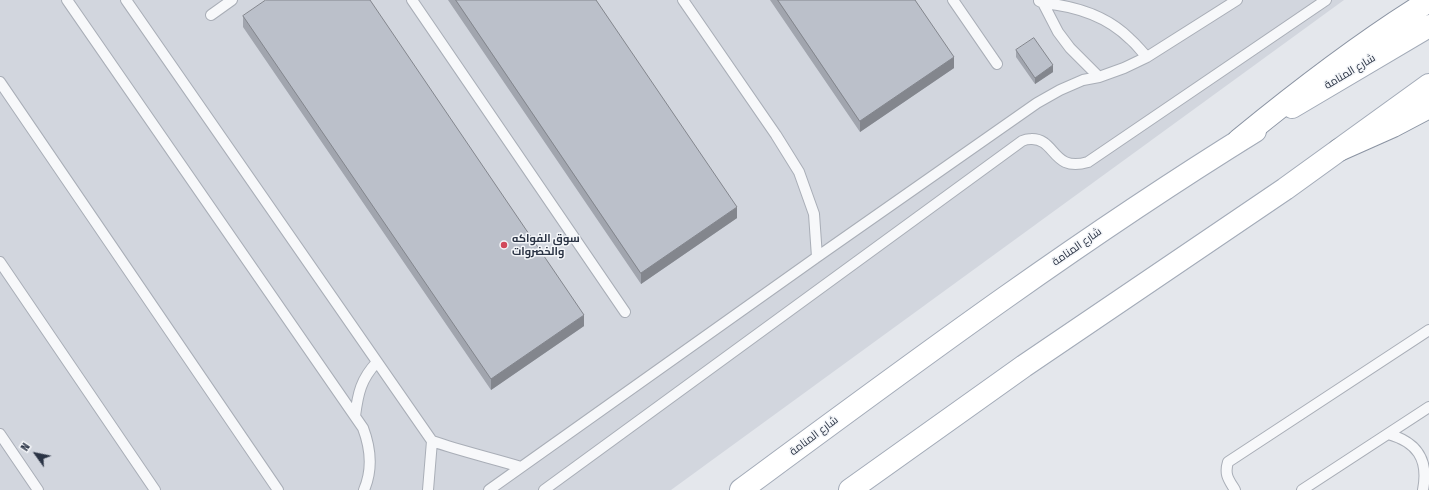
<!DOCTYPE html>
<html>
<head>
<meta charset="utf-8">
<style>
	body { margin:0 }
	#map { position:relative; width:1429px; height:490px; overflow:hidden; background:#e4e7ec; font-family:"Fira Sans Condensed",sans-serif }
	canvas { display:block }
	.north { position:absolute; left:16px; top:434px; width:40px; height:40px; -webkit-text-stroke:3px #f4f6f9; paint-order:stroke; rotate:303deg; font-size:11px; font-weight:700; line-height:16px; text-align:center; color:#2b3445 }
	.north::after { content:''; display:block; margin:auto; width:14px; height:18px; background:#2b3445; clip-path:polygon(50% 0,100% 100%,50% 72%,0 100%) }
</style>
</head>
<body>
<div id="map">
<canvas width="1429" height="490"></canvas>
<div class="north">N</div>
</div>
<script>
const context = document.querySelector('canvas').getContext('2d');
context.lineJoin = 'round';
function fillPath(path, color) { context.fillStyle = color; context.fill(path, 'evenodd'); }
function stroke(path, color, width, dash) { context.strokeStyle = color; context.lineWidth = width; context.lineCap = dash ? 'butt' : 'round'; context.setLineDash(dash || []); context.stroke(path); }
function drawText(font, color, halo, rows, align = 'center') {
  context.font = font + ' "Fira Sans Condensed",Cairo,sans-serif'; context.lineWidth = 3; context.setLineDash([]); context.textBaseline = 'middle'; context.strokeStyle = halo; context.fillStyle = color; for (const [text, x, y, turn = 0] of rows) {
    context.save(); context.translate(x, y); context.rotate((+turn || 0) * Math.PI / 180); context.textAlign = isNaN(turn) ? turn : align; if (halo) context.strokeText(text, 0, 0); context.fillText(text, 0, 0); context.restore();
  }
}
const built = new Path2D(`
	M 0,0 L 1344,0 L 671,490 L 0,490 Z`);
const service = new Path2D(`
	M 67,0 L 363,428 C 371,449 373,469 364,490
	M 126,0 L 432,441 C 461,451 491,458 521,467
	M 412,0 L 625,312
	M 683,0 L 776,135 L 799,172 L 814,214 L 817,257
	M 953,0 L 997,64
	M 1039,1 L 1043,3 L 1058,32 L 1070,48 L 1099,77
	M 1043,3 C 1075,6 1107,16 1130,39 C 1136,44 1141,51 1147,57
	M 211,15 L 232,0
	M 0,82 L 278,490
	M 0,262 L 155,490
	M 355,416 C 358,393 361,379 377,362
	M 0,434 L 38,490
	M 1388,434 C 1417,442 1429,459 1423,490
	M 428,490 L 432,441
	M 489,490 L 817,257 L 1037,103 L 1060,90 L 1083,80 L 1099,77 L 1124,68 L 1147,57 L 1237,0
	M 544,490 L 1022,141 C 1024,140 1028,139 1031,139 C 1056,138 1052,173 1088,162 L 1326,0
	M 1235,490 C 1229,480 1224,475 1228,462 L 1429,330
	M 1302,490 L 1429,407`);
const primary = new Path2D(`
	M 1292,107 L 1429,26
	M 741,490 C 909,366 1077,241 1255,131
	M 850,490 L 1024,366 L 1285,189 L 1429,85`);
const motorway = new Path2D(`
	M 1239,140 C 1300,90 1362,42 1429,1
	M 1339,150 L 1393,126 L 1429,107`);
const wall = new Path2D(`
	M 448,0 L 596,0 L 737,218 L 641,284 Z
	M 770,0 L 915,0 L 954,68 L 860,132 Z
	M 243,16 L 584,326 L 491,390 L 243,27 Z
	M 1016,50 L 1053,72 L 1035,84 L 1016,57 Z`);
const shadedWall = new Path2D(`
	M 954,57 L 954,68 L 860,132 L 860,121 Z
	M 1053,65 L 1053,72 L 1035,84 L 1035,78 Z
	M 737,207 L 737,218 L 641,284 L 641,273 Z
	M 584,315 L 584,326 L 491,390 L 491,379 Z`);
const building = new Path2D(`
	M 266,0 L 370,0 L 584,315 L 491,379 L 243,16 Z
	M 456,0 L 596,0 L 737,207 L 641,273 Z
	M 778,0 L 915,0 L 954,57 L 860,121 Z
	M 1034,38 L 1053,65 L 1035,78 L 1016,50 Z`);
const markers = [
	[504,245,4,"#d1495b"]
];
const streetNames = [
	["شارع المنامة",1350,72,-31],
	["شارع المنامة",1077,247,-35],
	["شارع المنامة",814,436,-37]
];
const poiNames = [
	["سوق الفواكه",512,239],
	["والخضروات",512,252]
];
fillPath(built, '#d2d6de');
stroke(service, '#a9aeb7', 12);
stroke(primary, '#a3abb8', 24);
stroke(motorway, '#8b94a3', 24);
stroke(service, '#f7f8fa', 10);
stroke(primary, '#fff', 22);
stroke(motorway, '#fff', 22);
fillPath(wall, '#a1a5ae');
fillPath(shadedWall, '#83868d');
fillPath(building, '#bbc0ca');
stroke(building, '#83868d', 1);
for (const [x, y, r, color] of markers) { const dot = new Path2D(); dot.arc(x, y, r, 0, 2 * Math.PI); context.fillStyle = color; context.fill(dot); stroke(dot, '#f4f6f9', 1.5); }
drawText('11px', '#2b3445', '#f4f6f9', streetNames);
drawText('bold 11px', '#2b3445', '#f4f6f9', poiNames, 'left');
</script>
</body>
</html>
